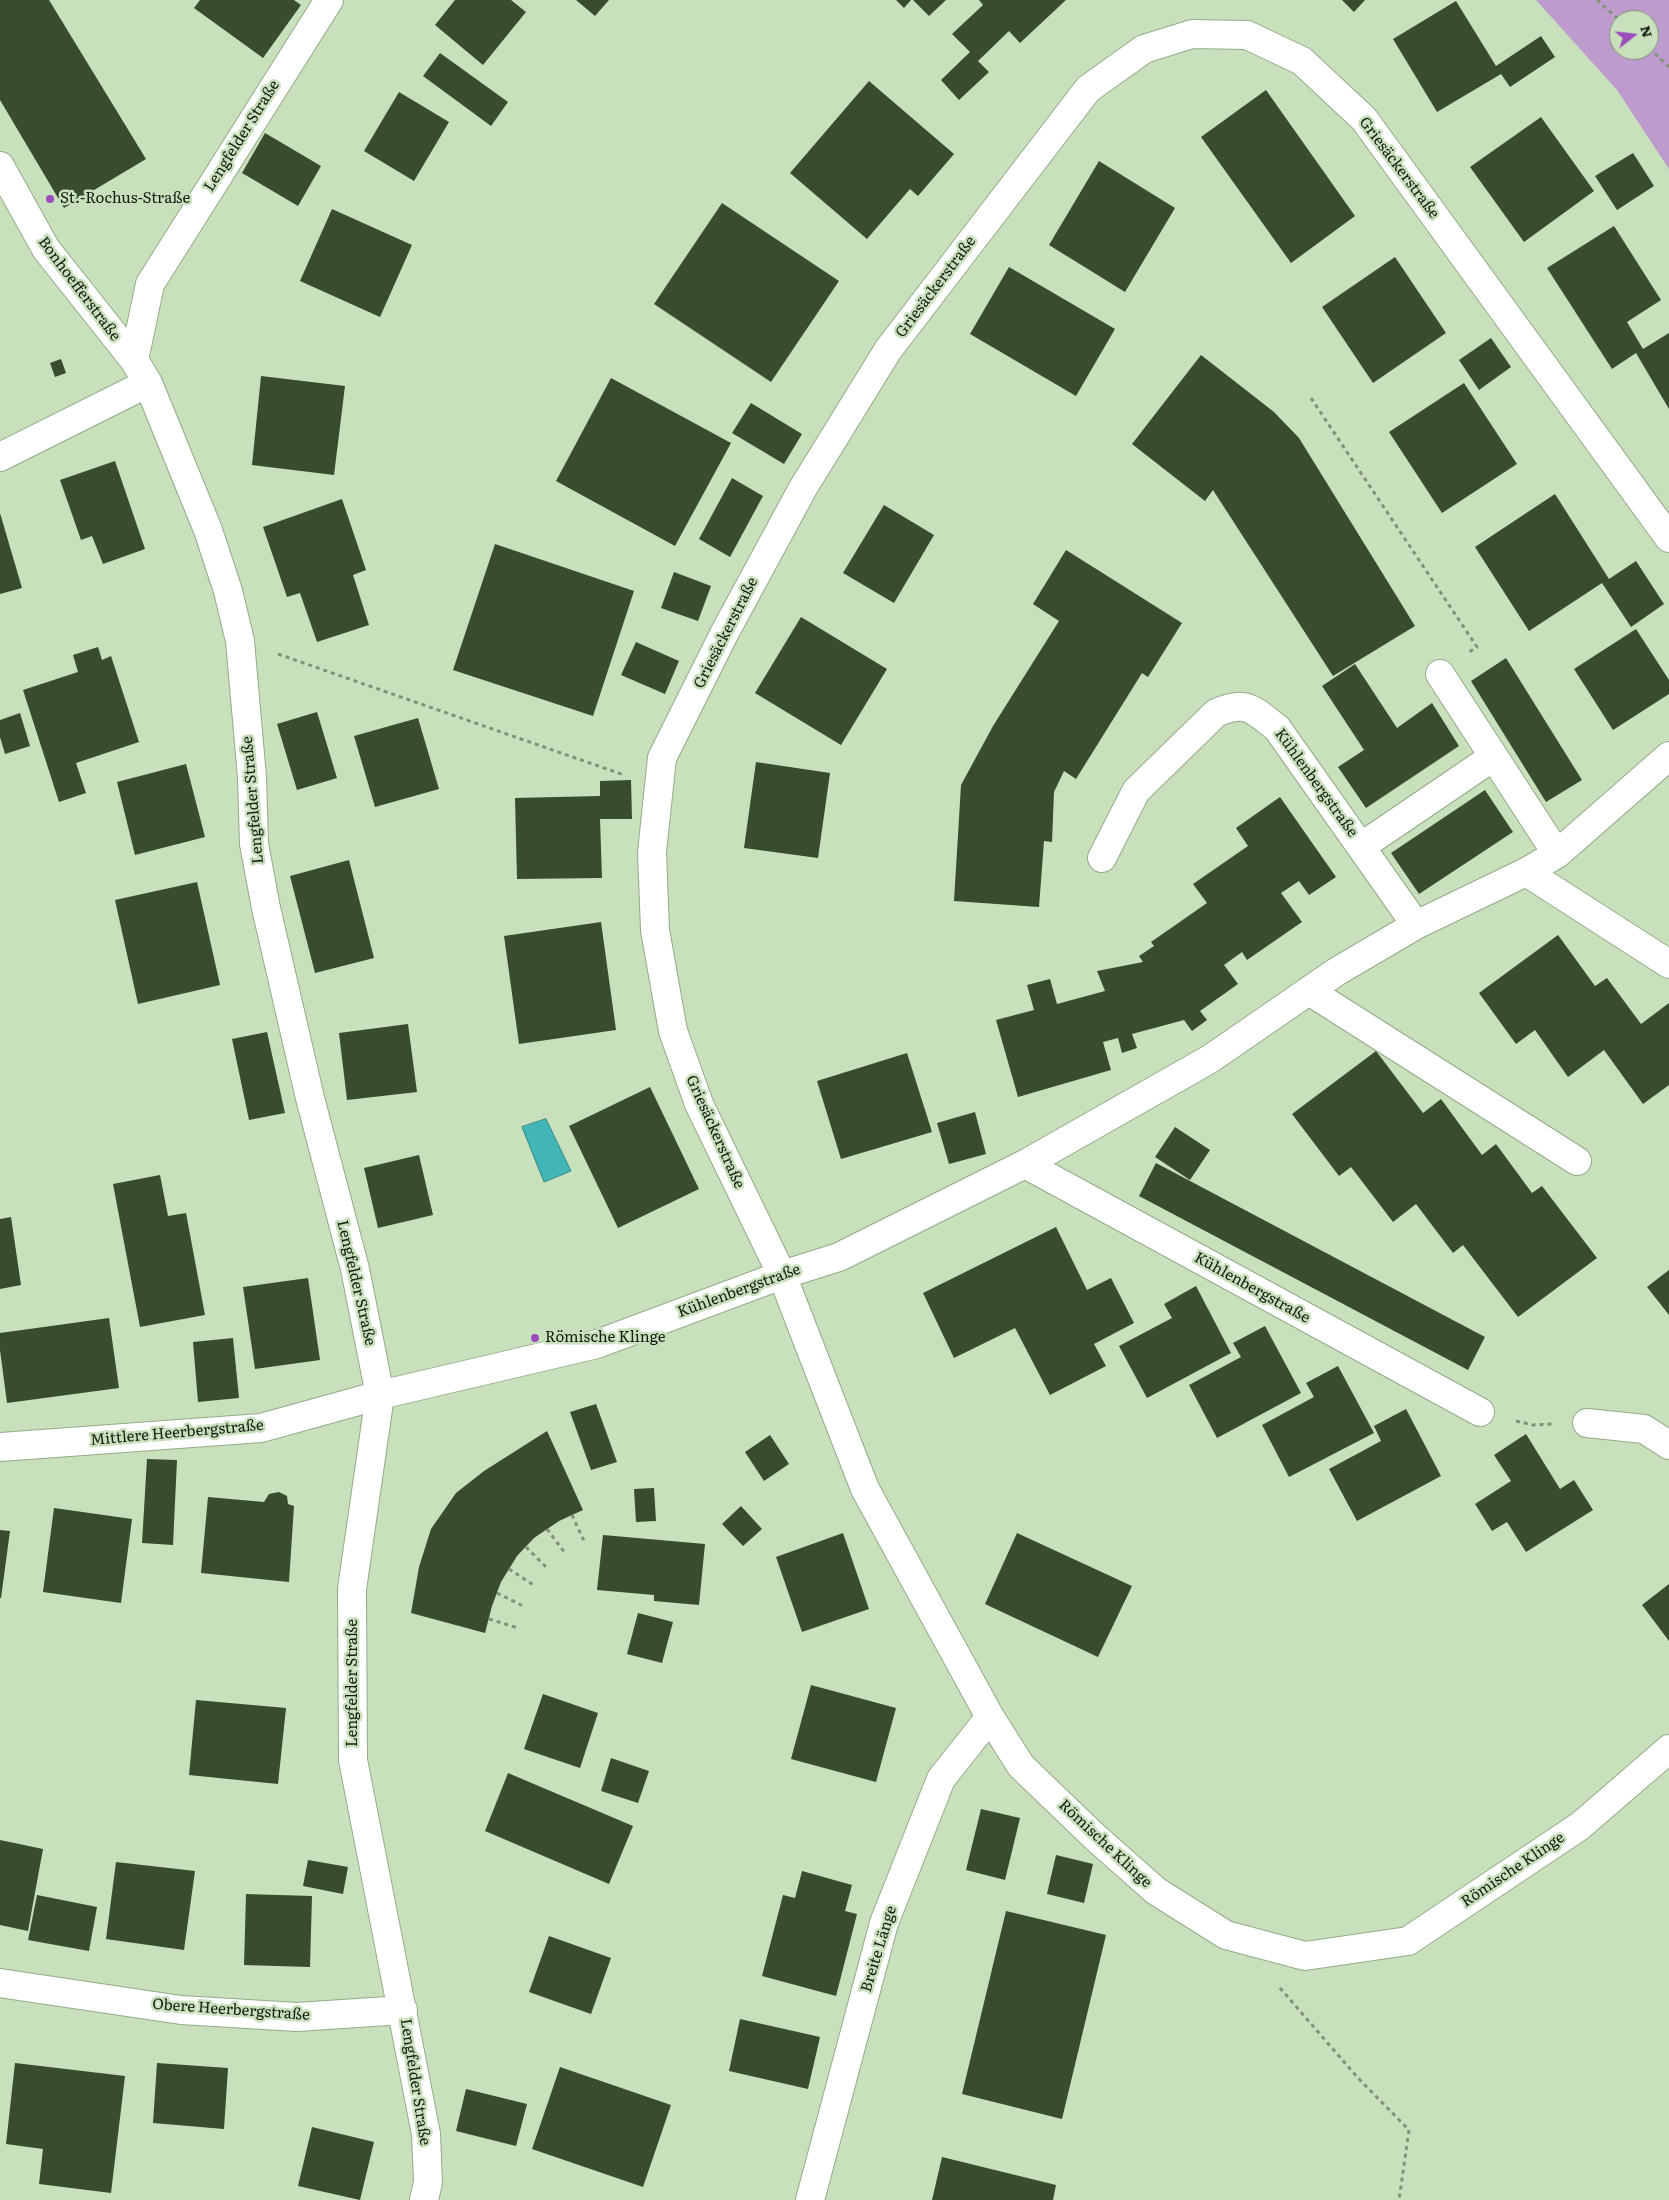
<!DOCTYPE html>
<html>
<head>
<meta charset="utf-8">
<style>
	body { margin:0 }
	#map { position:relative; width:1669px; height:2200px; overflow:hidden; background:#c8e0bc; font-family:Literata,serif }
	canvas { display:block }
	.north { position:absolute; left:1609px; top:10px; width:50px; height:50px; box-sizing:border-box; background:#c8e0bc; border:1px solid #809277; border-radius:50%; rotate:74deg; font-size:14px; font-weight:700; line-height:20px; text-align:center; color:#141d10 }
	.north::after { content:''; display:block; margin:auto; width:18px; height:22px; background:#9d4cbc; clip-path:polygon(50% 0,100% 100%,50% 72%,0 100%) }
</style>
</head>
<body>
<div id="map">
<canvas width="1669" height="2200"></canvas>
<div class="north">N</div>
</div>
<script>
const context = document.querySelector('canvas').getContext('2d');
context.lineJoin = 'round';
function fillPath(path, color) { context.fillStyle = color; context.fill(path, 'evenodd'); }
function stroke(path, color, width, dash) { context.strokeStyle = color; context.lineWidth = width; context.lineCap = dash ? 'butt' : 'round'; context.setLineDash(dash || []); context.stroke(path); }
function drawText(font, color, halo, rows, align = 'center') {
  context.font = font + ' Literata,serif'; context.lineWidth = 5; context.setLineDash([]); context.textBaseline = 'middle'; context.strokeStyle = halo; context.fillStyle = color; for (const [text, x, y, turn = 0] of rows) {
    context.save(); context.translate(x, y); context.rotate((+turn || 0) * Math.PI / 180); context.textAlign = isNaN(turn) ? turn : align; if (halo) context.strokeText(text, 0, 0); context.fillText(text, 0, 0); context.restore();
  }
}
const green = new Path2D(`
	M 1536,0 L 1669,0 L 1669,169 L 1617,90 ZM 1619,20 L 1649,20 L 1649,50 L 1619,50 Z`);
const water = new Path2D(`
	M 546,1119 L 571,1171 L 544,1182 L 522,1127 Z`);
const building = new Path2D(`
	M 0,0 L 49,0 L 146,159 L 64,208 L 0,100 Z
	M 200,0 L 294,0 L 301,5 L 263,58 L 194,8 Z
	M 455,0 L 511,0 L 526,12 L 483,65 L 435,25 Z
	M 576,0 L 609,0 L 595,16 Z
	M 896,0 L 911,0 L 904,8 Z
	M 913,0 L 946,0 L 929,16 Z
	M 979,0 L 1066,0 L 1020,43 L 1009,31 L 978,61 L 989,72 L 959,100 L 941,80 L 970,52 L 952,34 L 983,5 Z
	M 1342,0 L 1365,0 L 1354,12 Z
	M 1456,1 L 1496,66 L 1541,36 L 1555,57 L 1510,87 L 1501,74 L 1437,112 L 1393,39 Z
	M 440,53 L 508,102 L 491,126 L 423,76 Z
	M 869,81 L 954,154 L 918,196 L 910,189 L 867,239 L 790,173 Z
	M 1266,90 L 1355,216 L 1291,263 L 1201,137 Z
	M 399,92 L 449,122 L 414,181 L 364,151 Z
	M 1541,117 L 1594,191 L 1524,242 L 1470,167 Z
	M 265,133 L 321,166 L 298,206 L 242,173 Z
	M 1633,153 L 1654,186 L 1617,210 L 1595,176 Z
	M 1099,161 L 1175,208 L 1125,292 L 1049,245 Z
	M 722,203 L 839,281 L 771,382 L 654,304 Z
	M 332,209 L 412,245 L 380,317 L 300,281 Z
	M 1614,226 L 1661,300 L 1627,322 L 1643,349 L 1669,333 L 1669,409 L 1636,353 L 1612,369 L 1547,268 Z
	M 1395,257 L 1446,333 L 1373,383 L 1322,307 Z
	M 1009,267 L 1115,329 L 1076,396 L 970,334 Z
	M 1491,338 L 1511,367 L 1479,390 L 1459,360 Z
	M 1201,355 L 1274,412 L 1299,438 L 1415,626 L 1333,676 L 1213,490 L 1205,501 L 1132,444 Z
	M 61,359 L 66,373 L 55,377 L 50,363 Z
	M 261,376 L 345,386 L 334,475 L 252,465 Z
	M 611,378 L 731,443 L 675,546 L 556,481 Z
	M 1464,383 L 1517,464 L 1442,513 L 1389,432 Z
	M 751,403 L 802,434 L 784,464 L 732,433 Z
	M 115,461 L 145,549 L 103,564 L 92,536 L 81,540 L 60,480 Z
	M 732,478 L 763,496 L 730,557 L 699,539 Z
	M 1555,494 L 1609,579 L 1636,561 L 1664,604 L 1631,627 L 1602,583 L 1529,631 L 1475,547 Z
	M 342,499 L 366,570 L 353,575 L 369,625 L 317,642 L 300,593 L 287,597 L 263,527 Z
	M 884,505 L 934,535 L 894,603 L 843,573 Z
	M 0,513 L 22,588 L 0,594 Z
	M 495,544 L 634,591 L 593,716 L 453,670 Z
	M 1066,550 L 1182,623 L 1148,677 L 1142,673 L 1076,779 L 1064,771 L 1054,792 L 1052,842 L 1044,841 L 1039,907 L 954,901 L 961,785 L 993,726 L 1059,621 L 1033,604 Z
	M 674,572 L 711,586 L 698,621 L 661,608 Z
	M 801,617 L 887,669 L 841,745 L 755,693 Z
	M 1636,629 L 1669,680 L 1669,694 L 1613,730 L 1574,669 Z
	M 636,642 L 679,661 L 665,694 L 621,675 Z
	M 98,647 L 102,660 L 111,656 L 139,742 L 76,763 L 86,793 L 59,802 L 23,690 L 78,672 L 73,655 Z
	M 1506,658 L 1582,780 L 1546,802 L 1471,681 Z
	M 1355,664 L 1397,728 L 1432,703 L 1459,746 L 1366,808 L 1338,767 L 1364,750 L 1322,686 Z
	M 317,712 L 337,778 L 297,790 L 277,724 Z
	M 20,713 L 30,746 L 5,754 L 0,737 L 0,720 Z
	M 418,718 L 439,789 L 375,807 L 354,736 Z
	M 756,762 L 830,773 L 818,858 L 744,848 Z
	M 186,764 L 205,837 L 135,855 L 117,782 Z
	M 631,780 L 632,819 L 600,819 L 602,878 L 517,879 L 515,798 L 600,796 L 600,781 Z
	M 1485,790 L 1513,832 L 1419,894 L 1391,853 Z
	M 1280,797 L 1336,877 L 1309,895 L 1299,881 L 1281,893 L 1302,922 L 1247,960 L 1242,952 L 1224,965 L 1238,984 L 1200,1011 L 1207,1020 L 1192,1031 L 1184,1020 L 1132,1034 L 1137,1048 L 1122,1053 L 1118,1038 L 1103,1042 L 1111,1070 L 1018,1097 L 996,1020 L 1034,1010 L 1027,985 L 1050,979 L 1057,1004 L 1105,991 L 1097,971 L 1143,962 L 1139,956 L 1154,946 L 1151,942 L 1207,903 L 1193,884 L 1248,846 L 1236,828 Z
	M 349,860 L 374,958 L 315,973 L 290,876 Z
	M 197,882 L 220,985 L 138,1004 L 115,900 Z
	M 601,922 L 616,1030 L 519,1044 L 504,936 Z
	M 1558,935 L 1595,986 L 1607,978 L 1641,1024 L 1669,1003 L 1669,1085 L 1643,1104 L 1604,1050 L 1568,1077 L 1535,1030 L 1516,1044 L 1479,993 Z
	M 408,1024 L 417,1092 L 347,1100 L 339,1033 Z
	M 267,1032 L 285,1113 L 249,1120 L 232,1039 Z
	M 1376,1051 L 1423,1113 L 1441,1099 L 1482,1155 L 1496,1144 L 1532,1193 L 1542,1186 L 1597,1258 L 1518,1317 L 1463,1245 L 1453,1253 L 1416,1204 L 1393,1222 L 1351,1167 L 1339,1176 L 1292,1114 Z
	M 907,1053 L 932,1132 L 841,1159 L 817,1081 Z
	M 650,1087 L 699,1189 L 618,1228 L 569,1126 Z
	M 975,1112 L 986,1154 L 949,1164 L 937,1123 Z
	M 1175,1127 L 1210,1150 L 1190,1180 L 1155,1157 Z
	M 419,1155 L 433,1215 L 378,1228 L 364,1168 Z
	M 1156,1163 L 1485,1337 L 1468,1370 L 1139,1196 Z
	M 160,1175 L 168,1216 L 186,1213 L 205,1315 L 140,1327 L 113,1184 Z
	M 11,1217 L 21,1285 L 0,1289 L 0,1219 Z
	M 1056,1227 L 1087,1290 L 1111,1278 L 1134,1323 L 1094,1344 L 1106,1366 L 1050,1395 L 1015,1328 L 954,1358 L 923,1293 Z
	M 1669,1270 L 1669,1315 L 1647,1287 Z
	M 308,1278 L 320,1360 L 255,1369 L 243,1287 Z
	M 1196,1286 L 1231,1353 L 1147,1398 L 1119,1346 L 1172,1318 L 1164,1304 Z
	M 109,1318 L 119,1388 L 7,1403 L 0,1350 L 0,1333 Z
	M 1265,1326 L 1301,1393 L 1217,1438 L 1189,1385 L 1241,1357 L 1233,1343 Z
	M 233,1338 L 239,1398 L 198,1402 L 193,1342 Z
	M 1338,1366 L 1374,1433 L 1289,1477 L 1262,1425 L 1314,1397 L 1306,1383 Z
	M 596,1404 L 617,1462 L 591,1470 L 570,1412 Z
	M 1406,1409 L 1441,1476 L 1357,1521 L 1329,1469 L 1381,1441 L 1374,1426 Z
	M 547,1431 L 583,1510 L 559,1521 L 534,1538 L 517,1556 L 501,1582 L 492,1606 L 485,1633 L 411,1613 L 419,1567 L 431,1529 L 456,1493 L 484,1471 Z
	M 1526,1434 L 1560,1489 L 1574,1480 L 1593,1510 L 1526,1552 L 1507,1522 L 1492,1531 L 1475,1504 L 1511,1481 L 1494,1455 Z
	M 770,1435 L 789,1464 L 764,1481 L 745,1452 Z
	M 147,1459 L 177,1460 L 173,1545 L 142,1543 Z
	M 654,1488 L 656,1521 L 636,1522 L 634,1489 Z
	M 279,1492 L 287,1496 L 288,1504 L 294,1506 L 289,1582 L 201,1573 L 208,1497 L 264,1502 L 269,1494 Z
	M 741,1506 L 762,1529 L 743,1546 L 722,1524 Z
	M 54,1508 L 132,1519 L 121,1603 L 43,1592 Z
	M 0,1530 L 10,1531 L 1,1598 L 0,1598 Z
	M 843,1533 L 869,1609 L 802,1632 L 776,1557 Z
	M 1017,1533 L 1132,1586 L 1098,1657 L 985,1604 Z
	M 603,1535 L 705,1544 L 699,1605 L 654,1601 L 654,1595 L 597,1590 Z
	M 1669,1584 L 1669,1641 L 1642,1605 Z
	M 638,1613 L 673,1622 L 662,1663 L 627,1654 Z
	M 811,1685 L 896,1708 L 876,1782 L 791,1759 Z
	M 543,1694 L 598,1713 L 580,1768 L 524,1749 Z
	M 196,1700 L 286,1708 L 278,1784 L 189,1775 Z
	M 611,1758 L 649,1771 L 638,1803 L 601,1791 Z
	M 508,1773 L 633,1826 L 609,1884 L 485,1831 Z
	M 981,1809 L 1020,1818 L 1005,1880 L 966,1870 Z
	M 0,1840 L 43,1849 L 28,1931 L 0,1925 Z
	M 1056,1855 L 1093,1864 L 1084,1903 L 1047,1894 Z
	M 308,1860 L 348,1867 L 343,1894 L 303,1886 Z
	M 116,1862 L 195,1871 L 184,1950 L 106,1939 Z
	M 802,1871 L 852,1885 L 845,1911 L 857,1914 L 836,1996 L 762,1976 L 783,1895 L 795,1898 Z
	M 246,1894 L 312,1896 L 310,1967 L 244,1965 Z
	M 37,1895 L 97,1907 L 89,1951 L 28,1940 Z
	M 1006,1911 L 1106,1935 L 1062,2119 L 962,2094 Z
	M 549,1936 L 611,1958 L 591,2014 L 529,1992 Z
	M 740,2019 L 820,2037 L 808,2089 L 729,2071 Z
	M 15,2063 L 125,2076 L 111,2193 L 39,2184 L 43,2149 L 6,2144 Z
	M 157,2063 L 228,2068 L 224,2129 L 153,2123 Z
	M 560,2067 L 671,2105 L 643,2187 L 532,2149 Z
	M 466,2089 L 527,2104 L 516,2146 L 456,2131 Z
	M 312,2127 L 374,2142 L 360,2200 L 298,2186 Z
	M 942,2157 L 1056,2185 L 1053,2200 L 932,2200 Z`);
const path = new Path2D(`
	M 1597,0 L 1619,20
	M 1649,48 L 1669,67
	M 1311,398 L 1477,647 L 1469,652
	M 278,654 L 624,775
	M 1516,1421 L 1533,1425 L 1552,1424
	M 572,1515 L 584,1541
	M 547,1529 L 565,1553
	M 526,1547 L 547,1568
	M 509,1569 L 535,1586
	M 497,1593 L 525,1607
	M 489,1619 L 518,1628
	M 1280,1988 L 1358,2078 L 1409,2130 L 1399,2200`);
const minor = new Path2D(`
	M 0,166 L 46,249 L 134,360 L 148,383 L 208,530 L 228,591 L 240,641 L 252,777 L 254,844 L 266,908 L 310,1098 L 355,1269 L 380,1395 L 352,1589 L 353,1760 L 426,2134 L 428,2182 L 424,2200
	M 134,360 L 150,284 L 329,0
	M 0,457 L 148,383
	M 1669,538 L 1364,119 L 1302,61 L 1247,35 L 1192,34 L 1144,49 L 1088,89 L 888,350 L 803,488 L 725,632 L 662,758 L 652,852 L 655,930 L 673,1031 L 699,1104 L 782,1275 L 865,1489 L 990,1717 L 1021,1766 L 1096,1838 L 1156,1891 L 1226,1935 L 1305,1956 L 1408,1941 L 1580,1826 L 1669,1749
	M 1440,674 L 1557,854
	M 1362,846 L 1493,757
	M 1102,858 L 1136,791 L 1216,713 C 1247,699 1253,710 1277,728 L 1416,925
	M 1526,872 L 1669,964
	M 1309,991 L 1577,1161
	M 1025,1164 L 1480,1412
	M 1587,1423 L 1644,1429 L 1669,1445
	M 0,1447 L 261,1428 L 380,1395 L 597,1344 L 782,1275 L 839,1257 L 1025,1164 L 1210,1059 L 1336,972 L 1416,925 L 1526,872 L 1557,854 L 1669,756
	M 0,1983 L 181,2010 L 297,2017 L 403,2010
	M 810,2200 L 884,1923 L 941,1779 L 990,1717`);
const markers = [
	[50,199,5,"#9d4cbc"],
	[535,1338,5,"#9d4cbc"]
];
const streetNames = [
	["Lengfelder Straße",242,136,-58],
	["Griesäckerstraße",1399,168,53],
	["Griesäckerstraße",936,287,-53],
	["Bonhoefferstraße",79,289,53],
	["Griesäckerstraße",726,633,-63],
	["Kühlenbergstraße",1316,783,54],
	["Lengfelder Straße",253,800,-95],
	["Griesäckerstraße",715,1132,66],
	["Lengfelder Straße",356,1283,77],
	["Kühlenbergstraße",1252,1288,29],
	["Kühlenbergstraße",739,1291,-20],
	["Mittlere Heerbergstraße",177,1433,-5],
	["Lengfelder Straße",353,1683,-90],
	["Römische Klinge",1105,1844,43],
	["Römische Klinge",1513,1870,-34],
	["Breite Länge",879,1949,-73],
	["Obere Heerbergstraße",231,2010,4],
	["Lengfelder Straße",415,2082,81]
];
const poiNames = [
	["St.-Rochus-Straße",60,199],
	["Römische Klinge",545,1338]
];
fillPath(green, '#bd9bcc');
fillPath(water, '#42b6b7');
stroke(water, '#348885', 1);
fillPath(building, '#384c2e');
stroke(minor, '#94ab89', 30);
stroke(path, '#809278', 3, [4, 4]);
stroke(minor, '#fff', 28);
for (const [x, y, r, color] of markers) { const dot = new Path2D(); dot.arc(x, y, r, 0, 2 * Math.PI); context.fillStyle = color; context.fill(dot); stroke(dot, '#c8e0bc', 2); }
drawText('15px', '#141d10', '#c8e0bc', streetNames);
drawText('15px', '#141d10', '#c8e0bc', poiNames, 'left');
</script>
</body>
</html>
